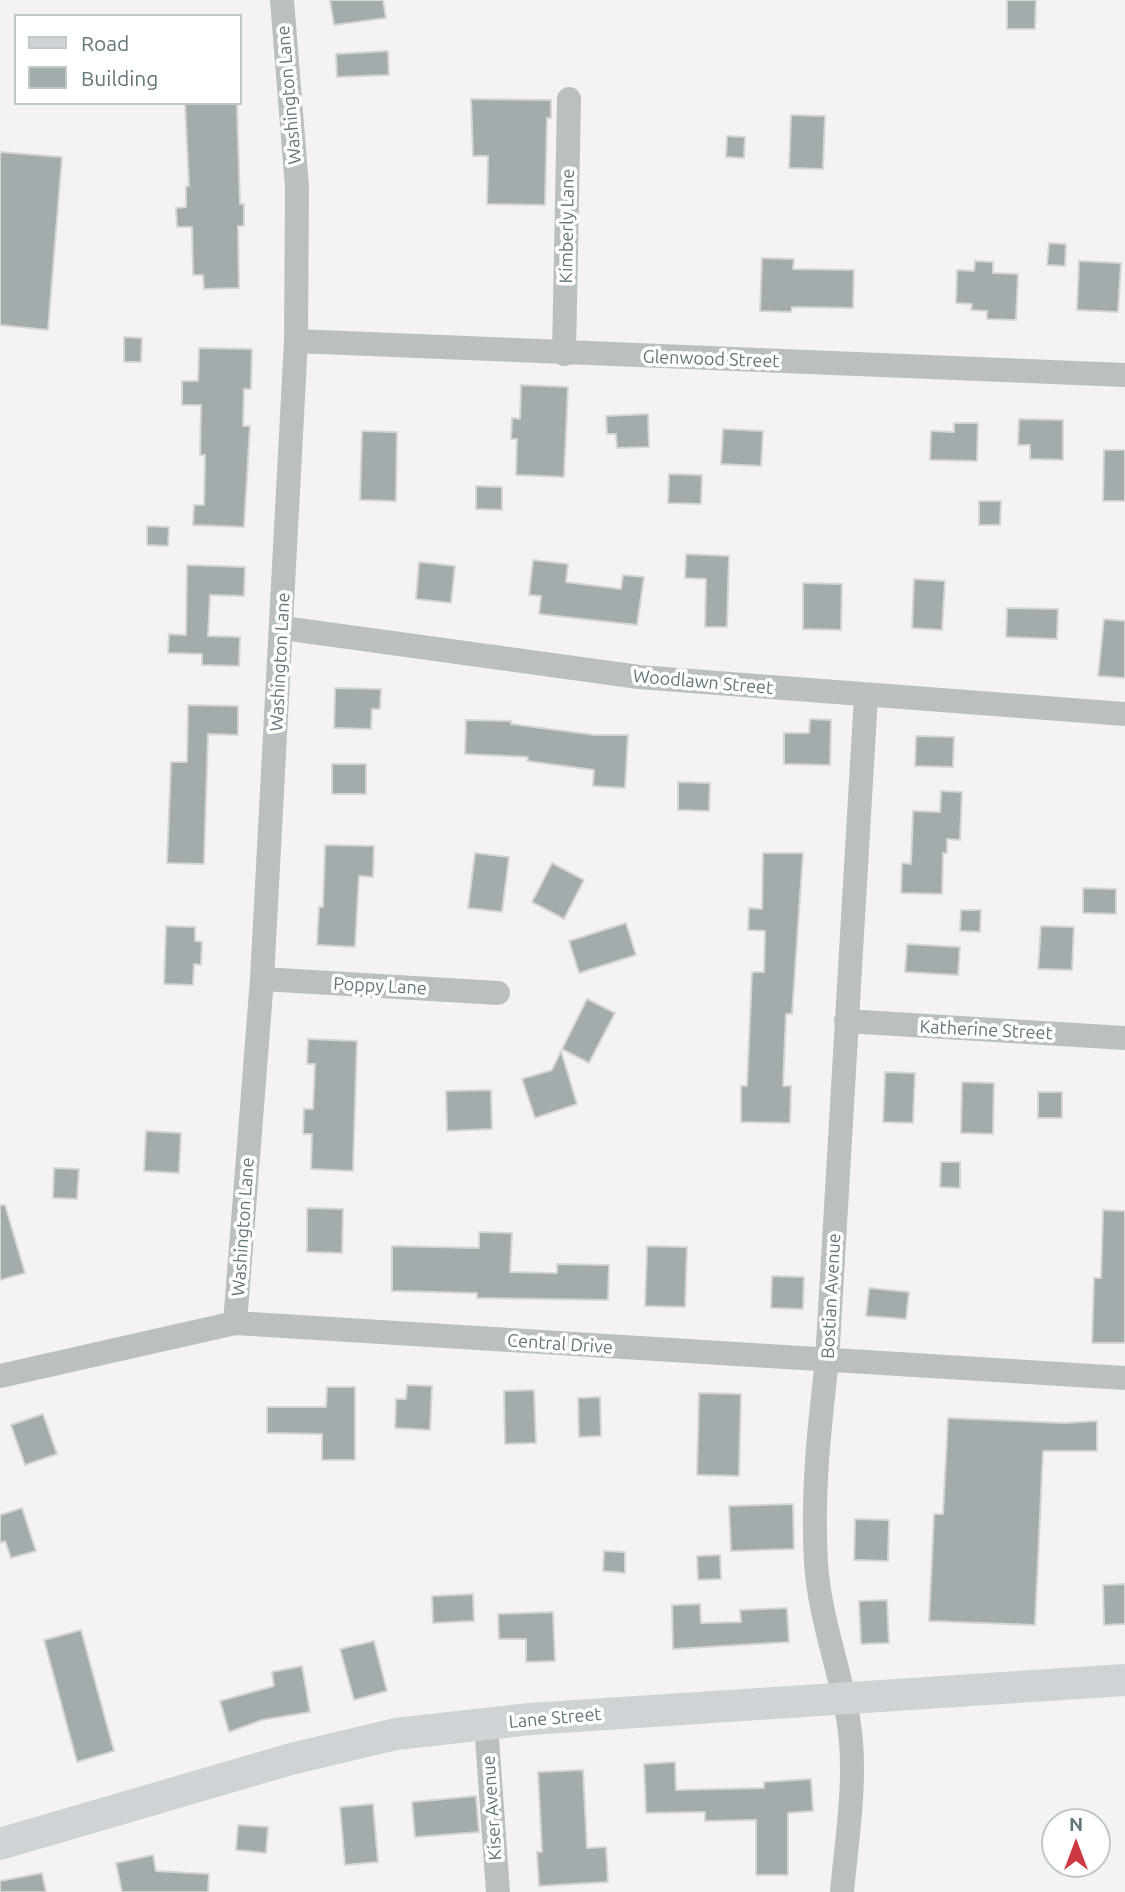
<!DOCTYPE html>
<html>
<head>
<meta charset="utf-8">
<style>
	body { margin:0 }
	#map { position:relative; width:1125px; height:1892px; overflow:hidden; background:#f4f3f1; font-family:Ubuntu,sans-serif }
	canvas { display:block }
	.legend { position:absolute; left:14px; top:14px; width:228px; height:91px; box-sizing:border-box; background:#fff; border:2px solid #c1c8c9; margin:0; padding:9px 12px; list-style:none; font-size:21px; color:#637679 }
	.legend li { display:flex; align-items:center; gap:14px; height:35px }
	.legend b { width:35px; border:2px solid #c1c8c9 }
	.north { position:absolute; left:1041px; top:1808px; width:70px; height:70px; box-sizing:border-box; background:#fff; border:2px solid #c1c8c9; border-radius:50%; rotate:0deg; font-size:19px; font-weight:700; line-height:28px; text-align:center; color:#637679 }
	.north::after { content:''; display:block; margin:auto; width:24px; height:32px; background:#cd3942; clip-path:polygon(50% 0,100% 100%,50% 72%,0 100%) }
</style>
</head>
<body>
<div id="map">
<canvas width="1125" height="1892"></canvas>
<ul class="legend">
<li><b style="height:9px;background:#ced4d5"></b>Road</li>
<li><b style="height:19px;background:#a2acad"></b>Building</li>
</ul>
<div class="north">N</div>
</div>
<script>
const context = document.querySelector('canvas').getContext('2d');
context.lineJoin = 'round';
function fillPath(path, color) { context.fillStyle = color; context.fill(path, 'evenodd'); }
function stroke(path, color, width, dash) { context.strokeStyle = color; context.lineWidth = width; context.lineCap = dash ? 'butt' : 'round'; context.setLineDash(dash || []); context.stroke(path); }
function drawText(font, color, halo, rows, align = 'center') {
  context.font = font + ' Ubuntu,sans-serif'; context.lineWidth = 7; context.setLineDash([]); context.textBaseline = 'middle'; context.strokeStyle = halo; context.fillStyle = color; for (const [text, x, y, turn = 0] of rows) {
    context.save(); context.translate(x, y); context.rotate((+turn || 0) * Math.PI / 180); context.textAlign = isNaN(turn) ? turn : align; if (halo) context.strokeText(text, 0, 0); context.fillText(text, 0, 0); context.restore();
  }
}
const building = new Path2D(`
	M 330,0 L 383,0 L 386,18 L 334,25 Z
	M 1007,0 L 1036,0 L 1035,29 L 1007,29 Z
	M 388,51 L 389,75 L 337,77 L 336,54 Z
	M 471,99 L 551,100 L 551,118 L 547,118 L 545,205 L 487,204 L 488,156 L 473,156 Z
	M 185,103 L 237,103 L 240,204 L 244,204 L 244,226 L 238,226 L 239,288 L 204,289 L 203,275 L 193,275 L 192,227 L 177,227 L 176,208 L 186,207 L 186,186 L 189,186 Z
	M 791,115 L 825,116 L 823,169 L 789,168 Z
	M 727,136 L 745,137 L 744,158 L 726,157 Z
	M 0,152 L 62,157 L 48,330 L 0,325 Z
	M 1049,243 L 1066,244 L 1065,266 L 1047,265 Z
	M 762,258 L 794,259 L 793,269 L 854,270 L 853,308 L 792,307 L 791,312 L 760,311 Z
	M 975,261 L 993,262 L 993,273 L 1018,274 L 1016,320 L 987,319 L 987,311 L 971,310 L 972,304 L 956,303 L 957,270 L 974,271 Z
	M 1079,261 L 1121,263 L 1118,312 L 1077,310 Z
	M 124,337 L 142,338 L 141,362 L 124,362 Z
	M 199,348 L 252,349 L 251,389 L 244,389 L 243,426 L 250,426 L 244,527 L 193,525 L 194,505 L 204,505 L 205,455 L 200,455 L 201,405 L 182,405 L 182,381 L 198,381 Z
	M 521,385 L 568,387 L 564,477 L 516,475 L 517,439 L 511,439 L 512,418 L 520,419 Z
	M 648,414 L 649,447 L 617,448 L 616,434 L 607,434 L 606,416 Z
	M 1019,419 L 1063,420 L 1063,460 L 1030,459 L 1030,445 L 1018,445 Z
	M 954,423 L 978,423 L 977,461 L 930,460 L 931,431 L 954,432 Z
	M 723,429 L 763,431 L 761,466 L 721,464 Z
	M 362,431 L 397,432 L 396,501 L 360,500 Z
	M 1104,450 L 1125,450 L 1125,501 L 1103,501 Z
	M 669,474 L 702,475 L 701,504 L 668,503 Z
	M 476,486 L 502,487 L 502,510 L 476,509 Z
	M 979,501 L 1001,501 L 1000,525 L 979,525 Z
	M 147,526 L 169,527 L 168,546 L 147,545 Z
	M 686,554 L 729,556 L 727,627 L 705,627 L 706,579 L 685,578 Z
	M 533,560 L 568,564 L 566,582 L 621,589 L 623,575 L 644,577 L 637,625 L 539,614 L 541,596 L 529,595 Z
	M 419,562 L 455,566 L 451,603 L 416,599 Z
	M 187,565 L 245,567 L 244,596 L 210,595 L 208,636 L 240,637 L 239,666 L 202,665 L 202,654 L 168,653 L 169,634 L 186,635 Z
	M 914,579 L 945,581 L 942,630 L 912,628 Z
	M 803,583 L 842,584 L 841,630 L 803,629 Z
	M 1007,608 L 1058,609 L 1057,639 L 1006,637 Z
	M 1104,619 L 1125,621 L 1125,678 L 1098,676 Z
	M 335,688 L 381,689 L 380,709 L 372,709 L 371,729 L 334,728 Z
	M 188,705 L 238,706 L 238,735 L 208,734 L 204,864 L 167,863 L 171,762 L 187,762 Z
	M 810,719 L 831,720 L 830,765 L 784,764 L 784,733 L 809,733 Z
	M 466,720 L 511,721 L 511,724 L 595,735 L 628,735 L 625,788 L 593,786 L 594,770 L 527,761 L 528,757 L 465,754 Z
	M 916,736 L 954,737 L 953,767 L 915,766 Z
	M 332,764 L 366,764 L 366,794 L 332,794 Z
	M 678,782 L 710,783 L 709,811 L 678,810 Z
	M 941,791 L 962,792 L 960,840 L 947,839 L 947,853 L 943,853 L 942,894 L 901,893 L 902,863 L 911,864 L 913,811 L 940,812 Z
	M 325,845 L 374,846 L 373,877 L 359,876 L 355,947 L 317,945 L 319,907 L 323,907 Z
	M 475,853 L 509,857 L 502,912 L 468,908 Z
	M 763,853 L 803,853 L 792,1014 L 786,1014 L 783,1086 L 791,1086 L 790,1123 L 741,1122 L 741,1086 L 747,1086 L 752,972 L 764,972 L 765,931 L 748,930 L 749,908 L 762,909 Z
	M 552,863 L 584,880 L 564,919 L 532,902 Z
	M 1083,888 L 1116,889 L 1116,914 L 1083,913 Z
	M 961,910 L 981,910 L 980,932 L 960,931 Z
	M 626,923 L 636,955 L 579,973 L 569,941 Z
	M 166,926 L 195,927 L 195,941 L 202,942 L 201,965 L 194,964 L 193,985 L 164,984 Z
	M 1041,926 L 1074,927 L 1072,970 L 1038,969 Z
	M 907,944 L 960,947 L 958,975 L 905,972 Z
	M 587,999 L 615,1013 L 589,1063 L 562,1049 Z
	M 308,1039 L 357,1041 L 353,1171 L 311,1169 L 312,1134 L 303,1134 L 304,1109 L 313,1109 L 315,1064 L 307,1064 Z
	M 561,1051 L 577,1104 L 535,1118 L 522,1079 L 552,1070 Z
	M 885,1072 L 915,1073 L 913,1123 L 883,1122 Z
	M 962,1082 L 994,1083 L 993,1134 L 961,1133 Z
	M 491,1090 L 492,1129 L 447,1131 L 446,1091 Z
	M 1038,1092 L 1062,1092 L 1062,1118 L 1038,1118 Z
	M 146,1131 L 181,1133 L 179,1173 L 144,1171 Z
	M 941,1162 L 960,1162 L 960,1188 L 940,1187 Z
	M 54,1168 L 79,1169 L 77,1199 L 53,1198 Z
	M 0,1205 L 5,1205 L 25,1273 L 0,1280 Z
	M 307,1208 L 343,1209 L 342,1253 L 307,1252 Z
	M 1103,1210 L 1125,1211 L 1125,1343 L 1092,1343 L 1094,1278 L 1101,1278 Z
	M 479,1232 L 512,1233 L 510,1272 L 557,1273 L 557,1264 L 609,1265 L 608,1300 L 477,1298 L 477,1293 L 392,1291 L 392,1246 L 479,1248 Z
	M 647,1246 L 687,1247 L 685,1307 L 645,1306 Z
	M 772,1276 L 804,1277 L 803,1309 L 771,1308 Z
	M 869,1288 L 909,1292 L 906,1319 L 866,1316 Z
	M 407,1385 L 432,1386 L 430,1430 L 395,1428 L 396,1399 L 406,1399 Z
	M 327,1387 L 355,1387 L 355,1460 L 322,1460 L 322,1434 L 267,1433 L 267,1407 L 326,1407 Z
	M 534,1390 L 536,1443 L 505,1444 L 504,1391 Z
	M 699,1393 L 741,1394 L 739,1476 L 697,1475 Z
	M 600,1397 L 601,1436 L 579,1437 L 578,1398 Z
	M 43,1414 L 57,1454 L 25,1465 L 11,1425 Z
	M 948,1418 L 1064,1423 L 1097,1421 L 1097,1451 L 1043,1451 L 1035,1625 L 929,1621 L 934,1514 L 943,1514 Z
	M 793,1504 L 794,1549 L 731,1551 L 729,1506 Z
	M 22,1508 L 36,1551 L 11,1558 L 5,1541 L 0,1543 L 0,1515 Z
	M 855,1519 L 889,1520 L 888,1561 L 854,1560 Z
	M 604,1551 L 625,1552 L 625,1573 L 603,1571 Z
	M 720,1555 L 721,1579 L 698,1580 L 697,1556 Z
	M 1125,1584 L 1125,1624 L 1104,1625 L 1103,1585 Z
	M 473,1594 L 474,1621 L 433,1623 L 432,1596 Z
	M 887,1600 L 889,1643 L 861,1644 L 859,1601 Z
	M 700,1604 L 701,1623 L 741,1622 L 740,1610 L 787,1608 L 789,1642 L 673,1649 L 672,1605 Z
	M 553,1612 L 555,1661 L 526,1662 L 526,1639 L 499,1639 L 498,1614 Z
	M 81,1630 L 114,1751 L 77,1762 L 44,1640 Z
	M 374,1641 L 387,1691 L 354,1700 L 340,1649 Z
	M 302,1666 L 310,1712 L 262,1720 L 229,1732 L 220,1701 L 274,1686 L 272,1672 Z
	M 675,1762 L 676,1790 L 764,1788 L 764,1782 L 811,1779 L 813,1811 L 788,1813 L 788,1875 L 756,1875 L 756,1820 L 705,1821 L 705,1812 L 646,1813 L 644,1764 Z
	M 583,1770 L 587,1848 L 606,1847 L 608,1882 L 539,1886 L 537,1852 L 542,1852 L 538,1772 Z
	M 476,1796 L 479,1832 L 415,1837 L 412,1802 Z
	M 373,1804 L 378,1862 L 345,1865 L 340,1807 Z
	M 238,1825 L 268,1827 L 266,1853 L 236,1850 Z
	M 153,1855 L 156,1871 L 209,1874 L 208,1892 L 122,1892 L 116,1863 Z
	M 42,1873 L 46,1892 L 0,1892 L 0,1881 Z`);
const minor = new Path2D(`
	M 296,341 L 1125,375
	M 564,354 L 569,99
	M 283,628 L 639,677 L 1125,714
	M 262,979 L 498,993
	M 846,1021 L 1125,1038
	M 235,1323 L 262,979 L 296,341 L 297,187 L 282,0
	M 0,1376 L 235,1323 L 1125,1378
	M 486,1724 L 498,1892
	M 842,1892 C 847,1836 858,1774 848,1718 C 839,1666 819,1615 816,1562 C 812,1494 819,1429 827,1361 L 866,696`);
const major = new Path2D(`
	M 0,1844 L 291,1759 L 396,1734 L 530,1719 L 1125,1680`);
const streetNames = [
	["Washington Lane",289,95,-95],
	["Kimberly Lane",567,226,-89],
	["Glenwood Street",711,359,2],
	["Washington Lane",280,662,-87],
	["Woodlawn Street",703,682,5],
	["Poppy Lane",380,986,3],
	["Katherine Street",986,1030,3],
	["Washington Lane",243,1227,-86],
	["Bostian Avenue",831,1296,-87],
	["Central Drive",560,1344,4],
	["Lane Street",555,1718,-5],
	["Kiser Avenue",492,1808,-94]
];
fillPath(building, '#a2acad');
stroke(building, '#d6d5d4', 2);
stroke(minor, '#bac0c0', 24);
stroke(major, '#ced4d5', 32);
drawText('18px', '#637679', '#fff', streetNames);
</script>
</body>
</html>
